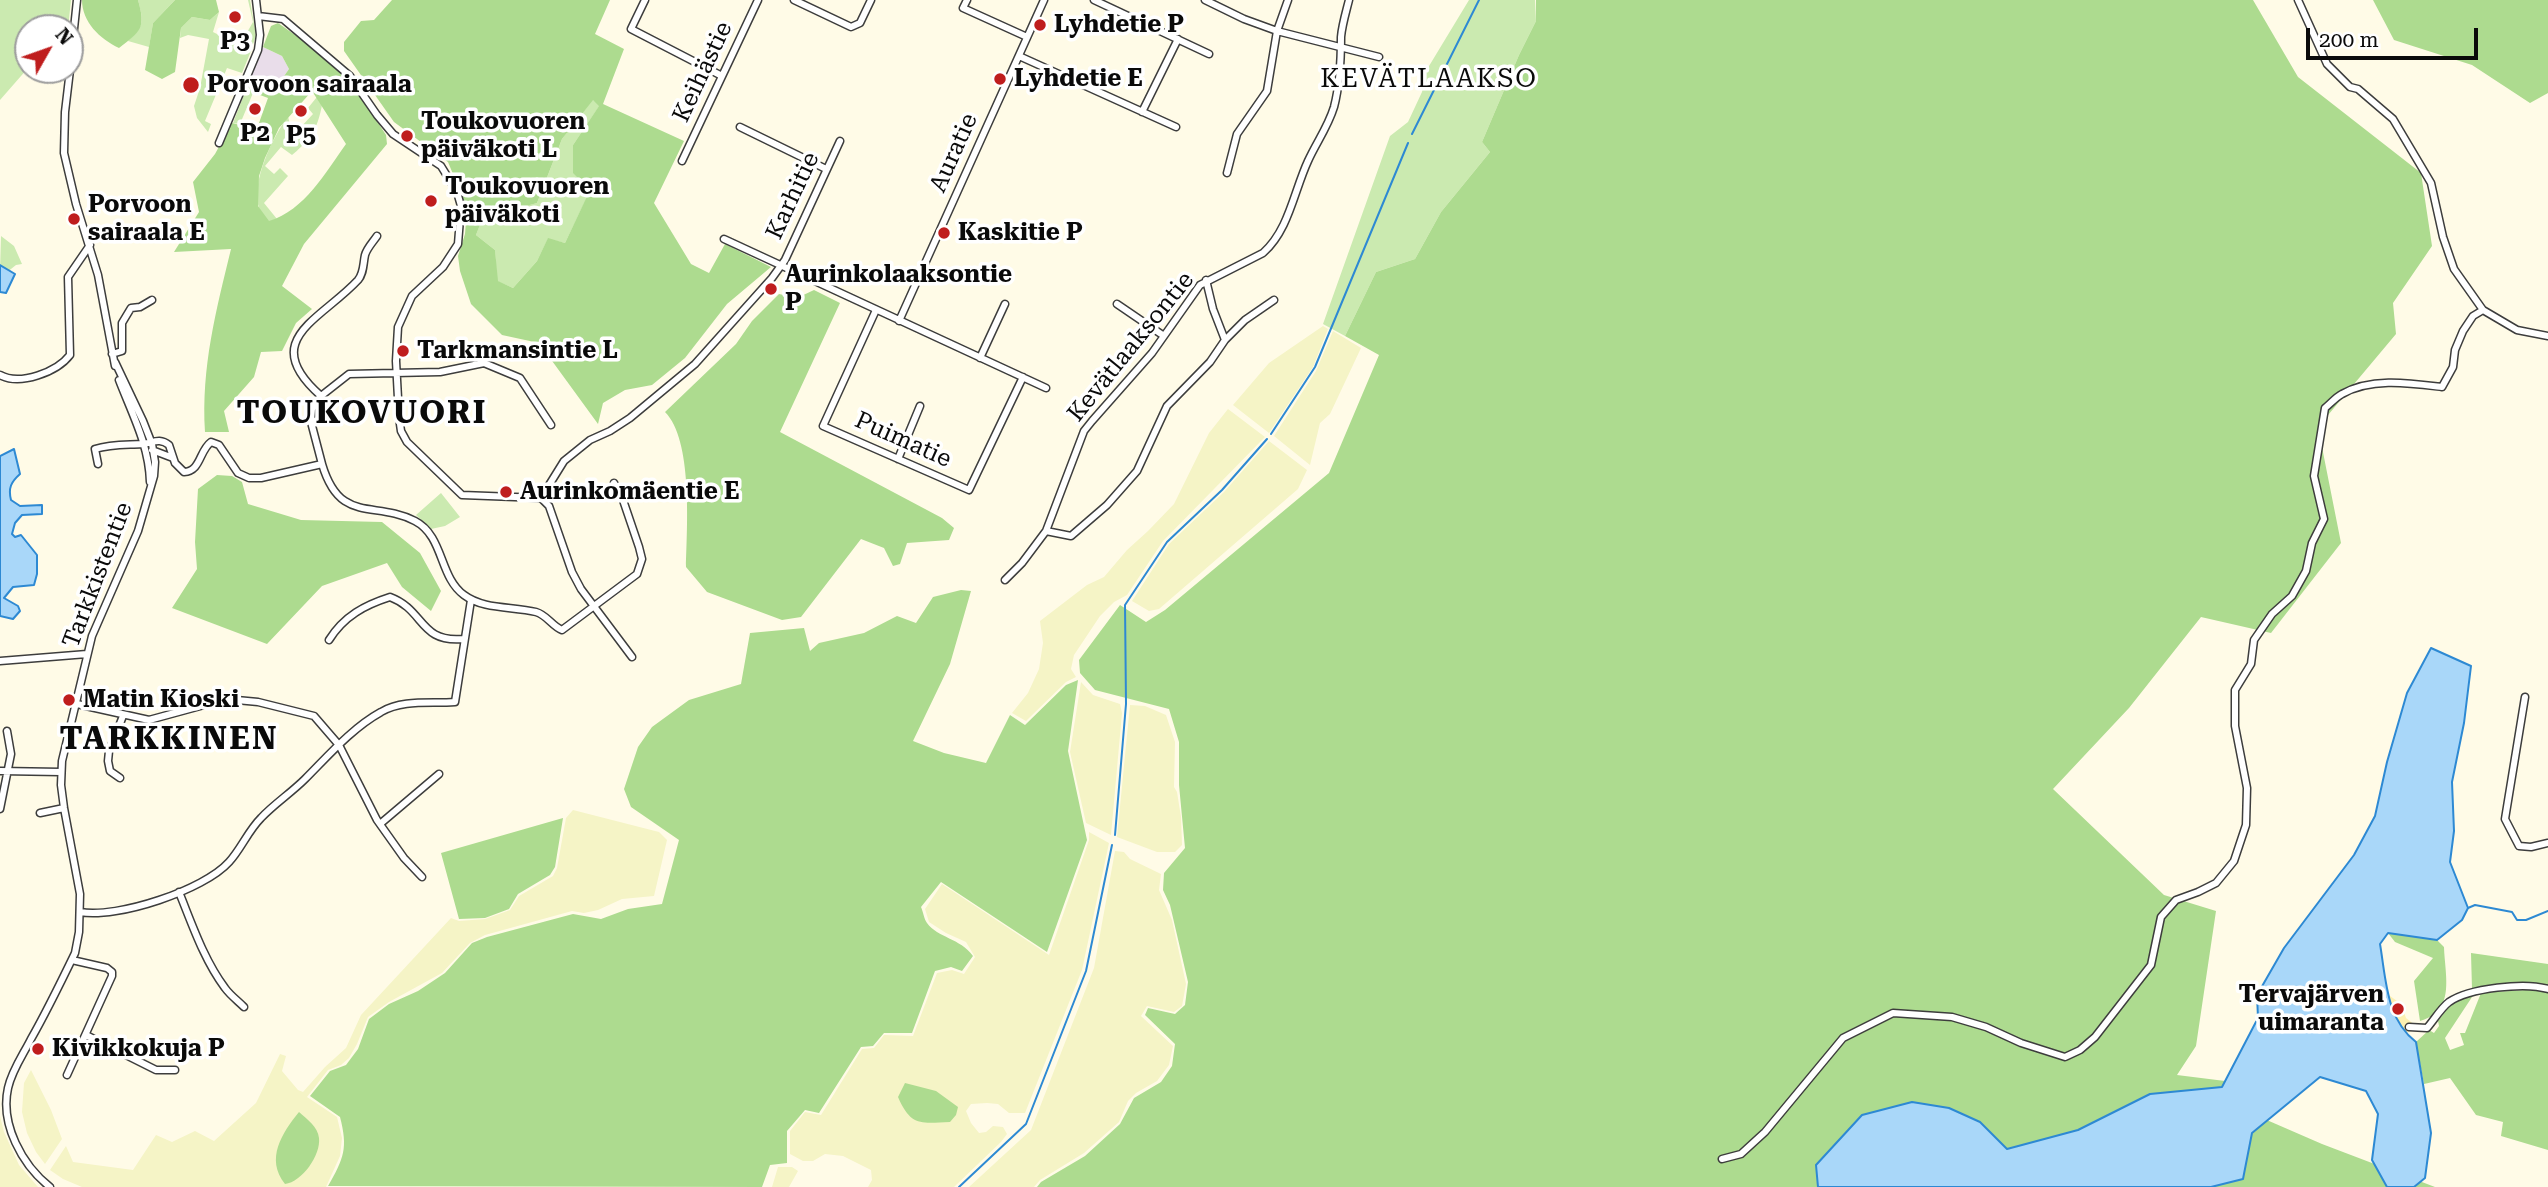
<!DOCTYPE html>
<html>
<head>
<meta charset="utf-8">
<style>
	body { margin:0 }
	#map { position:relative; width:2548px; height:1187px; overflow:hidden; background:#fffbe7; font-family:"Roboto Serif",serif }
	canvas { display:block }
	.north { position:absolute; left:14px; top:14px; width:70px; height:70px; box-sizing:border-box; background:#fff; border:2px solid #9d9d9d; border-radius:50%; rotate:50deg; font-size:19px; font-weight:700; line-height:28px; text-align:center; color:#0a0a0a }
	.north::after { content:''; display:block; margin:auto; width:24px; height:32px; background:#bf1d1d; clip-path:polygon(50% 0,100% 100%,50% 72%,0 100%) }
	.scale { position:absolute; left:2306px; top:28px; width:172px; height:32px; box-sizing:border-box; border:4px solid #0a0a0a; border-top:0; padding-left:9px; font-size:21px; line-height:24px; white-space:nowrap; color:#0a0a0a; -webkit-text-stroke:5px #fff; paint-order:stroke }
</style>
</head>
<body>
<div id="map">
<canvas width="2548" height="1187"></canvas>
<div class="north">N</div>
<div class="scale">200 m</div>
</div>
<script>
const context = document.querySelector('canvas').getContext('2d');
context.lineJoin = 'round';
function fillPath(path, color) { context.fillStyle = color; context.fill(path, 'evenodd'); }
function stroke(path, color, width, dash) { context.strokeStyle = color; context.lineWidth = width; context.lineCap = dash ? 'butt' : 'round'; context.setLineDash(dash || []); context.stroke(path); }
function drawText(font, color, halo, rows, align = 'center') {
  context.font = font + ' "Roboto Serif",serif'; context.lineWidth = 7; context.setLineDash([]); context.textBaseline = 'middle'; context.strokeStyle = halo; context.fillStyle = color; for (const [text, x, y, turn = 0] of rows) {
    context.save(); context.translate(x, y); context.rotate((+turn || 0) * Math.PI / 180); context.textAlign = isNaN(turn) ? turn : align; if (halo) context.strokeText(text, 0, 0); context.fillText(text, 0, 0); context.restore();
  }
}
const industrial = new Path2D(`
	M 263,47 L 282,56 L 289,69 L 282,79 L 268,79 L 261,92 L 247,87 Z`);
const farmland = new Path2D(`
	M 1323,326 L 1328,329 L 1313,367 L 1269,433 L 1233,405 L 1269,363 Z
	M 1333,331 L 1361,348 L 1330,414 L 1320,423 L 1310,465 L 1274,436 L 1316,371 Z
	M 1228,409 L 1265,437 L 1163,541 L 1127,595 L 1114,602 L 1100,616 L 1074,655 L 1071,669 L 1076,677 L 1066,682 L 1026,721 L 1012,713 L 1028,693 L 1039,669 L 1043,643 L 1040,621 L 1087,585 L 1104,577 L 1127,550 L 1148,531 L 1174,504 L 1209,433 Z
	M 1269,441 L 1307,470 L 1298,489 L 1159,609 L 1149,611 L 1132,601 L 1169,544 L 1224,492 Z
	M 1081,682 L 1093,695 L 1120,704 L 1122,713 L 1111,835 L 1086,823 L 1070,752 Z
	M 1130,705 L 1145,706 L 1166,715 L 1175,742 L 1174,787 L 1177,792 L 1181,817 L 1182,845 L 1175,852 L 1157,852 L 1117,837 Z
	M 573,810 L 659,832 L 667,840 L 654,896 L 622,899 L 598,910 L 584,913 L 572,911 L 485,935 L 470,943 L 442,973 L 389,1002 L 368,1017 L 357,1044 L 349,1058 L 341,1065 L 328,1070 L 307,1097 L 337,1117 L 342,1138 L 340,1156 L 326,1187 L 82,1187 L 63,1179 L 50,1170 L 66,1146 L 73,1162 L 133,1170 L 156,1135 L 172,1142 L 195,1131 L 214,1141 L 256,1103 L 280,1054 L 286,1056 L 282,1071 L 298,1090 L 303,1092 L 325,1067 L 346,1048 L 361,1015 L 451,918 L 459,921 L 485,919 L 510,910 L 519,896 L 553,876 L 557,868 L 566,818 Z
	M 1089,832 L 1109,843 L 1082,970 L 1025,1113 L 1009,1113 L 998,1104 L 987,1103 L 971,1104 L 966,1111 L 971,1123 L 979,1133 L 986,1132 L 993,1126 L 1003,1127 L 1007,1134 L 1001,1142 L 954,1187 L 868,1187 L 872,1180 L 871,1170 L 843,1156 L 825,1154 L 813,1161 L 803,1161 L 790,1154 L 790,1131 L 805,1112 L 821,1115 L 862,1049 L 874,1048 L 884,1035 L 913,1036 L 937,973 L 952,970 L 964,974 L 975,957 L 966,942 L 946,933 L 929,922 L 925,909 L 942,884 L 1049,955 L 1089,840 Z
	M 1115,851 L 1124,852 L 1130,859 L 1161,874 L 1159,890 L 1172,920 L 1186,984 L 1182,1006 L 1174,1012 L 1147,1006 L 1141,1016 L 1173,1046 L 1169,1065 L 1157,1081 L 1136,1093 L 1128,1101 L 1119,1122 L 1084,1153 L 1040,1180 L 1034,1187 L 969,1187 L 1031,1130 L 1094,968 Z
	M 31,1070 L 51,1110 L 62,1139 L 45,1164 L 36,1152 L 27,1133 L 22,1112 L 24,1083 Z
	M 0,1116 L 4,1132 L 19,1165 L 38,1187 L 0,1187 Z
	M 778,1167 L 792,1167 L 798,1171 L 789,1187 L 772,1187 Z`);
const green = new Path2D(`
	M 0,0 L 71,0 L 68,28 L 28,28 L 28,68 L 0,100 Z
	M 138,0 L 175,0 L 153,23 L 149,47 L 128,41 C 144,25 144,23 138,0 Z
	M 248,0 L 250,0 L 256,36 L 253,44 L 249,46 L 241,43 L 253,22 Z
	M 1469,0 L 1535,0 L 1536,21 L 1519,55 L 1482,142 L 1490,152 L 1441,212 L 1415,259 L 1376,272 L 1345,336 L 1323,324 L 1390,136 L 1408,122 L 1422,92 L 1426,71 Z
	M 219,12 L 213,32 L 251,51 L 242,73 L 227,68 L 205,121 L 211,124 L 208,132 L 197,118 L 194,106 L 200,88 L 209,39 L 188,35 L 180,38 L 181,28 L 192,17 L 210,20 Z
	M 247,87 L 261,92 L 260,95 L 253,93 L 240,124 L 233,123 Z
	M 325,87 C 320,119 318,134 292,155 L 281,147 L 265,166 L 274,174 L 280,168 L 288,176 L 264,203 L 277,219 L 268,222 C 266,217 261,212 259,208 C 250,183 274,135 288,116 L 290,125 L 293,124 L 300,128 L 313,114 L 308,108 Z
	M 592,99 L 600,105 L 573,145 L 591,189 L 565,243 L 548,239 L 537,261 L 513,288 L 497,281 L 495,250 L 476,235 L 485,211 L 506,211 L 537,203 L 562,139 Z
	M 1,236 L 14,246 L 22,264 L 16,265 L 6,273 L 0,271 Z
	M 441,493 L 460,517 L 445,526 L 431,529 L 416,515 Z`);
const forest = new Path2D(`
	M 82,0 L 138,0 C 146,28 141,31 119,48 C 100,39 82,22 82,0 Z
	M 175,0 L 216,0 L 219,12 L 210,20 L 192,17 L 181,28 L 175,72 L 162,79 L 145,70 L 153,23 Z
	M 392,0 L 610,0 L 595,34 L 624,49 L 603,104 L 684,141 L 654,203 L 691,264 L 709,273 L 725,244 L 771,267 L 727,304 L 685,358 L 652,385 L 625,390 L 603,403 L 598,424 L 539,343 L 502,335 L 471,304 L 460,271 L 458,256 L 465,234 L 467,208 L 448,162 L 394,122 L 344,51 L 344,42 L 361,21 L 374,20 ZM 593,100 L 599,106 L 573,145 L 573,173 L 590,190 L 565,243 L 548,238 L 537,261 L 513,288 L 498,281 L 495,250 L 476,235 L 485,212 L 508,211 L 537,203 L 562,139 Z
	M 1536,0 L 2253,0 L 2298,77 L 2421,173 L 2432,246 L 2393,303 L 2396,334 L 2318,427 L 2341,543 L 2271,633 L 2201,617 L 2129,708 L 2053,789 L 2164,895 L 2216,911 L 2196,1046 L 2177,1075 L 2225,1081 L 2246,1111 L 2322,1144 L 2435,1187 L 1037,1187 L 1041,1182 L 1085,1156 L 1120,1124 L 1134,1098 L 1161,1082 L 1172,1066 L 1175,1044 L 1145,1015 L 1148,1008 L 1175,1014 L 1185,1005 L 1188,982 L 1170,905 L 1163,890 L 1164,873 L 1185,848 L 1179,785 L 1179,742 L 1169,709 L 1095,690 L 1080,673 L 1079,660 L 1120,605 L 1146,622 L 1165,610 L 1329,473 L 1379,355 L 1345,336 L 1376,272 L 1415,259 L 1441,212 L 1490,152 L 1482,142 L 1519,55 L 1536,21 Z
	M 2373,0 L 2548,0 L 2548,93 L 2530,103 L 2472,65 L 2394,40 Z
	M 278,23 L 308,44 L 350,80 L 386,135 L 387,144 L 304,244 L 282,286 L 312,309 L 296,323 L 282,351 L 261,352 L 254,377 L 224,411 L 229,432 L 205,432 C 201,367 216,311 231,249 L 174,252 L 199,212 L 193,182 L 215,154 L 232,123 L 252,128 L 255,134 L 268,98 L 260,95 L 268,79 L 282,79 L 289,69 L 282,56 L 263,47 L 271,26 ZM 312,91 L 346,144 C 325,173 305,210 269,221 L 258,206 L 259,176 L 265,158 L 279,128 Z
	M 814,290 L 840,303 L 780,432 L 942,518 L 954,528 L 949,540 L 907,543 L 900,564 L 893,566 L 884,548 L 861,539 L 801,617 L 782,620 L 707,592 L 686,567 C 687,527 693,440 665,412 L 736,344 L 752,321 L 779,294 L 797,298 Z
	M 217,475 L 232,476 L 242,482 L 248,504 L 301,520 L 382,522 L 420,553 L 441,591 L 431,611 L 402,587 L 387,563 L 322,586 L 267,644 L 172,608 L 197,569 L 195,542 L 198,489 Z
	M 961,590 L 971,591 L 950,664 L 913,741 L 944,753 L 986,763 L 1010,715 L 1025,725 L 1066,685 L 1078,680 L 1068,751 L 1087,840 L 1047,952 L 941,882 L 921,907 C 923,911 924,919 927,923 C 938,938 960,938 973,956 L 962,971 L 951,967 L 935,971 L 912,1033 L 884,1033 L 873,1046 L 861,1047 L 819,1113 L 805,1110 L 787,1131 L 787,1163 L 770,1165 L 762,1187 L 328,1186 C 344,1158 348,1148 340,1117 L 310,1096 L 330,1071 L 346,1065 L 358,1049 L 369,1019 L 389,1004 L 418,991 L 445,973 L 472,943 L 487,937 L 573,914 L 601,919 L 628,909 L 662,904 L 679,840 L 631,807 L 624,789 L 638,747 L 652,727 L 689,700 L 741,684 L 750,633 L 804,628 L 810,651 L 819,643 L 864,633 L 897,616 L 916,623 L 933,597 Z
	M 563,818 L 555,867 L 550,875 L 518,894 L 509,909 L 485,918 L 459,919 L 441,853 Z
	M 2388,933 L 2437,940 L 2444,947 C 2445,977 2456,1011 2420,1021 L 2414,981 L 2433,958 L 2395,942 Z
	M 2471,953 L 2548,964 L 2548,986 L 2540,983 L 2472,989 Z
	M 2540,989 L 2548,991 L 2548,1150 L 2501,1136 L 2503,1122 L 2476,1115 L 2450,1078 L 2424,1084 L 2416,1042 L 2429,1030 L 2434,1033 L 2439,1026 L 2438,1021 L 2450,1005 L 2474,994 L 2445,1038 L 2450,1050 L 2464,1045 L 2460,1033 L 2465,1033 L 2481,993 Z
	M 905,1083 L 936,1091 L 958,1107 L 956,1115 L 950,1122 C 921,1123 911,1127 898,1097 Z
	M 299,1112 C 307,1119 318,1127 319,1138 C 321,1155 302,1182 285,1184 C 265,1159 282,1133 299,1112 Z`);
const sand = new Path2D(`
	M 2386,993 L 2401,1004 L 2406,1018 L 2420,1029 L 2404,1033 Z`);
const water = new Path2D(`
	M 0,265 L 15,274 L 6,293 L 0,292 Z
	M 14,449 L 20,474 C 11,482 8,488 11,500 L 20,506 L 42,505 L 42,514 L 22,515 L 15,523 L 12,534 L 15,537 L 21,535 L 37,555 L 37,574 L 34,585 L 13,587 L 4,598 L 18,606 L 20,611 L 13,619 L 0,616 L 0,456 Z
	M 2431,648 L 2471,666 L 2464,723 L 2452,782 L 2454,831 L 2450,862 L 2468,908 L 2462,920 L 2437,940 L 2388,933 L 2380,944 C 2386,979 2386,1019 2416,1042 L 2431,1133 L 2425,1178 L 2414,1187 L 2387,1187 L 2372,1160 L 2378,1114 L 2366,1091 L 2320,1077 L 2252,1133 L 2243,1179 L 2211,1187 L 1818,1187 L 1816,1165 L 1862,1115 L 1912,1102 L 1949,1108 L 1980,1122 L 2007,1149 L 2078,1130 L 2150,1094 L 2222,1087 L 2258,1018 L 2257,995 L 2284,948 L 2354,855 L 2375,816 L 2387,762 L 2407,693 Z`);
const stream = new Path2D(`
	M 1412,134 L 1479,0
	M 1271,434 L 1315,367 L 1408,143
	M 1115,835 L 1126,704 L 1125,605 L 1167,542 L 1222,490 L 1267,439
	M 2468,908 L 2475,905 L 2512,912 L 2517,920 L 2526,920 L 2548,911
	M 959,1187 L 1026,1124 L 1086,971 L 1112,845`);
const minor = new Path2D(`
	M 645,0 L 631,29 L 722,76
	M 794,0 L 851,27 L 860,23 L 871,0
	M 967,0 L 963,8 L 1027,37
	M 1094,0 L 1209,54
	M 1205,0 L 1244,19 L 1277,31 L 1379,57
	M 2298,0 L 2327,64 L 2350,87 L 2358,89 L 2393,119 L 2431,183 L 2443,237 L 2454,269 L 2483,310 L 2517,330 L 2548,336
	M 258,16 L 283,19 L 350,76 L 377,115 L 393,134 L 441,166 L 457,192 L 461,206 L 458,244 L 443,267 L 412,296 L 398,327 L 396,361 L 399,417 L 401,431 L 407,442 L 462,495 L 541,498 L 549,506 L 572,572 L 581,589 L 632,657
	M 1019,56 L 1176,127
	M 70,67 L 77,0
	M 70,70 L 65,112 L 64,153 L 76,204 L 98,275 L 115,366
	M 1142,112 L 1178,39
	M 740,127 L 826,169
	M 219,143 L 258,50 L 260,35 L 256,0
	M 682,161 L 758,0
	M 1227,173 L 1237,134 L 1267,91 L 1277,31 L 1288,0
	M 724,239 L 1046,388
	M 1206,280 L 1213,309 L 1225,340
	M 1117,304 L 1164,336
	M 876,310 L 823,426 L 969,490 L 1023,377
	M 899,321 L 1044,0
	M 112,354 L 122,351 L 122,323 L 131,308 L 140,307 L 152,300
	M 980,358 L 1005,304
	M 0,375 C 20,386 57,372 70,355 L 68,277 L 90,245
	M 119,380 C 132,414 149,445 150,482
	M 321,396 C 257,340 321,320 358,280 C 364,273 363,264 365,255 C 367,248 373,242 377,236
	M 152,450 L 173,458
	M 898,459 L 920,406
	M 98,464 L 95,449 C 111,444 126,445 142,444 C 153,443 159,437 169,445 L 175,463 L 184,472 C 201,471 199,451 211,442 L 219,445 L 238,473 L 249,478 L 261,478 L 322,464 C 340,525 374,500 415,521 C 444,536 439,577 464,595 C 484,610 513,606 536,612 C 547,615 552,626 562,630 L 637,574 L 642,559 L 639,547 L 623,500 L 614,483
	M 322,464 L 311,422 L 312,409 L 321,396 L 349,374 L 440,372 L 484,363 L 520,378 L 551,425
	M 541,498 L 564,461 L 590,440 L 610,431 L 630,418 L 695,364 L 772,278 L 785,260 L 840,141
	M 1046,531 L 1071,536 L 1107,505 L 1137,471 L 1167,406 L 1210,362 L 1225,340 L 1245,320 L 1274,300
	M 1005,580 L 1022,563 L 1046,531 L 1084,431 L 1092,421 L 1152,353 L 1200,285 L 1263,253 C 1289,230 1294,191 1308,161 C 1316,143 1328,127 1334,107 C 1340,84 1341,61 1341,37 C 1342,25 1346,12 1349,0
	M 329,640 C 344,616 365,605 390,597 C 425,610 419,643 463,639
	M 0,661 L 87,654
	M 2525,697 L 2505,819 L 2519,846 L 2531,847 L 2548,843
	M 77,704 L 149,720 L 226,699 L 258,702 L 314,716 L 339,745 L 377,820 L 404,858 L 422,877
	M 0,771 L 61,772
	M 120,778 L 110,771 L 108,761 L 109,751 L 123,716
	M 0,809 L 11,754 L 7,731
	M 40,813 L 64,808
	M 380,824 L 439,774
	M 179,892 C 192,924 204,960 225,988 C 230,995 238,1001 244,1007
	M 80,912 C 117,919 204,890 229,862 C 241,849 248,831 261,818 C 274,804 291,793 305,779 C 328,756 352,728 381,712 C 403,699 431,704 455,702 L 471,600
	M 2409,1027 L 2427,1028 C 2434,1020 2441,1008 2449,1002 C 2469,988 2525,982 2548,989
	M 86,1035 L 156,1070 L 175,1070
	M 67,1075 L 112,976 L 112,972 L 107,968 L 72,960
	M 1722,1159 L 1741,1154 L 1765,1132 L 1843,1038 L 1893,1013 L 1952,1017 L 1986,1027 L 2021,1043 L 2065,1057 L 2080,1050 L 2095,1037 L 2151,965 L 2161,917 L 2176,900 L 2198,892 L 2216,883 L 2234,861 L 2246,825 L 2247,788 L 2235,726 L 2235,690 L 2251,664 L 2254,640 L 2272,614 L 2292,596 L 2306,571 L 2312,543 L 2324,519 L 2314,476 L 2325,408 C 2330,404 2336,397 2342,394 C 2371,377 2410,383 2442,387 L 2453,367 L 2455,350 L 2463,331 L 2473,316 L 2483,310
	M 50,1187 C 22,1165 0,1124 8,1088 C 12,1070 23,1055 31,1039 C 47,1011 61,982 75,953 L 79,932 L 80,894 L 64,808 L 61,785 L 62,761 L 92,636 L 138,531 L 154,476 L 155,462 L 152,444 L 143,421 L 115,362`);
const markers = [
	[235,17,7,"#bf1d1d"],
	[1040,25,7,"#bf1d1d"],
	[1000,79,7,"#bf1d1d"],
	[191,85,9,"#bf1d1d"],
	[255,109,7,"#bf1d1d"],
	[301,111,7,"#bf1d1d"],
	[407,136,7,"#bf1d1d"],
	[431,201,7,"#bf1d1d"],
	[74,219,7,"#bf1d1d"],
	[944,233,7,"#bf1d1d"],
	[771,289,7,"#bf1d1d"],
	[403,351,7,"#bf1d1d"],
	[506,492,7,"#bf1d1d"],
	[69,700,7,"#bf1d1d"],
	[2398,1009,7,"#bf1d1d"],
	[38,1049,7,"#bf1d1d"]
];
const poiNames = [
	["Lyhdetie P",1054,25],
	["P3",235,42,"center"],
	["Lyhdetie E",1014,79],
	["Porvoon sairaala",207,85],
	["Toukovuoren",421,122],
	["päiväkoti L",421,150],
	["P2",255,134,"center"],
	["P5",301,136,"center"],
	["Toukovuoren",445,187],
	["päiväkoti",445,215],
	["Porvoon",88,205],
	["sairaala E",88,233],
	["Kaskitie P",958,233],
	["Aurinkolaaksontie",785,275],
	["P",785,303],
	["Tarkmansintie L",417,351],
	["Aurinkomäentie E",520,492],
	["Matin Kioski",83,700],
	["Tervajärven",2384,995,"right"],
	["uimaranta",2384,1023,"right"],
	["Kivikkokuja P",52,1049]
];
const streetNames = [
	["Keihästie",703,72,-65],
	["Auratie",954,153,-66],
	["Karhitie",793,196,-65],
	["Kevätlaaksontie",1131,347,-51],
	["Puimatie",903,440,24],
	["Tarkkistentie",98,575,-69]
];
const neighbourhoodNames = [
	["KEVÄTLAAKSO",1429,79]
];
const districtNames = [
	["TOUKOVUORI",362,414],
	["TARKKINEN",169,740]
];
fillPath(industrial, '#e9ddea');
fillPath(farmland, '#f5f4c6');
fillPath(green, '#cbeab0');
fillPath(forest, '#addb8f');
fillPath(sand, '#fdf0b1');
fillPath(water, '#a9d7f9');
stroke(water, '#2d89d3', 2);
stroke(stream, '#2d89d3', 2);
stroke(minor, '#3d3d3d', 9);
stroke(minor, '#fff', 6);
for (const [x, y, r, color] of markers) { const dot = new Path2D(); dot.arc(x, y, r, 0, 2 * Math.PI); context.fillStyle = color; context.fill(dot); stroke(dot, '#fff', 2.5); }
drawText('bold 24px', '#0a0a0a', '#fff', poiNames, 'left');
drawText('24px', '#0a0a0a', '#fff', streetNames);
context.letterSpacing = '2px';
drawText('26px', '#0a0a0a', '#fff', neighbourhoodNames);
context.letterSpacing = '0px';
context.letterSpacing = '2px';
drawText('bold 32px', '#0a0a0a', '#fff', districtNames);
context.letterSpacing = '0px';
</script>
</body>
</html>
